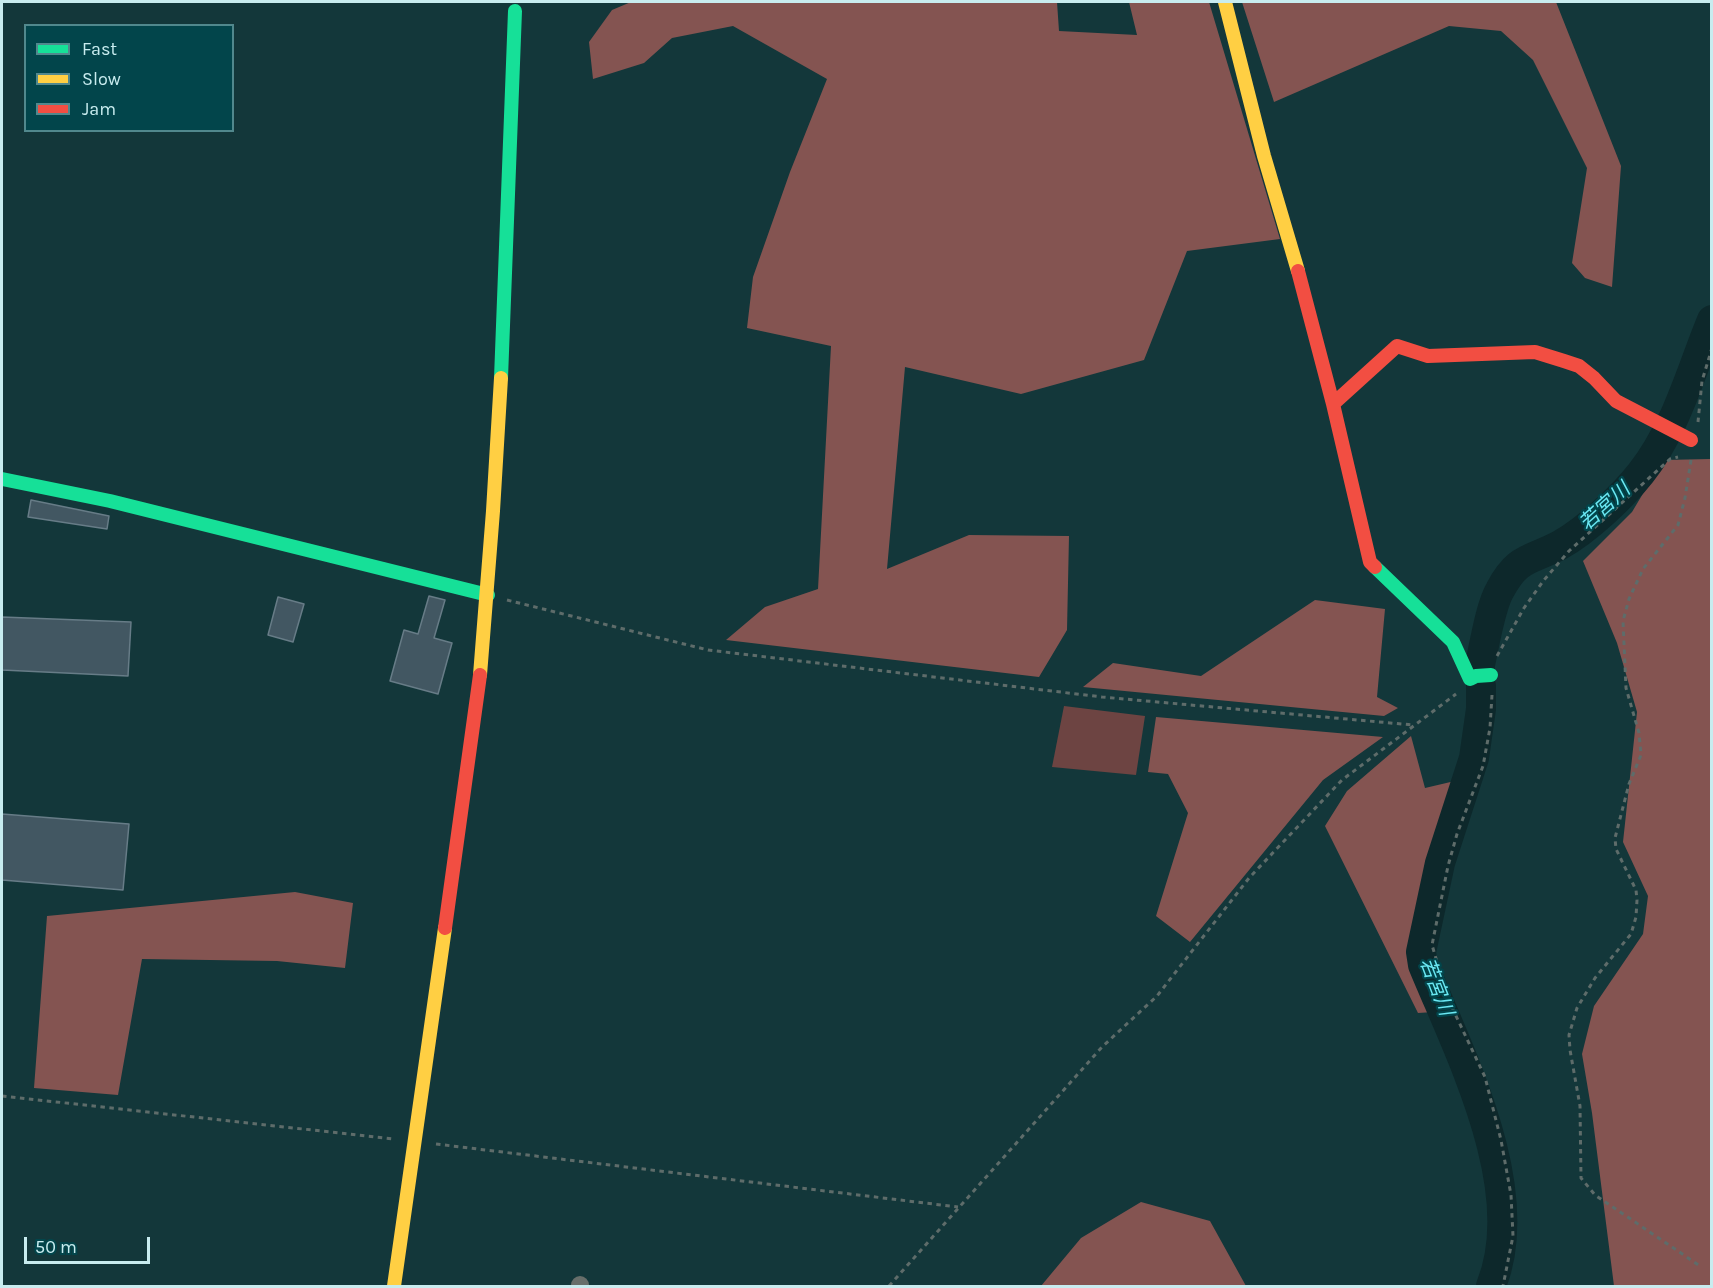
<!DOCTYPE html>
<html>
<head>
<meta charset="utf-8">
<style>
	body { margin:0 }
	#map { position:relative; width:1713px; height:1288px; overflow:hidden; background:#13373a; font-family:Karla,sans-serif }
	canvas { display:block }
	.frame { position:absolute; inset:0; border:3px solid #c8ecef; pointer-events:none }
	.legend { position:absolute; left:24px; top:24px; width:210px; height:108px; box-sizing:border-box; background:#02454b; border:2px solid #51888d; margin:0; padding:8px 10px; list-style:none; font-size:18px; color:#c8ecef }
	.legend li { display:flex; align-items:center; gap:12px; height:30px }
	.legend b { width:30px; border:2px solid #51888d }
	.scale { position:absolute; left:24px; top:1237px; width:126px; height:27px; box-sizing:border-box; border:3px solid #c8ecef; border-top:0; padding-left:8px; font-size:18px; line-height:21px; white-space:nowrap; color:#c8ecef; -webkit-text-stroke:4px #02454b; paint-order:stroke }
</style>
</head>
<body>
<div id="map">
<canvas width="1713" height="1288"></canvas>
<div class="frame"></div>
<ul class="legend">
<li><b style="height:8px;background:#16e098"></b>Fast</li>
<li><b style="height:8px;background:#ffcf43"></b>Slow</li>
<li><b style="height:8px;background:#f24e42"></b>Jam</li>
</ul>
<div class="scale">50 m</div>
</div>
<script>
const context = document.querySelector('canvas').getContext('2d');
context.lineJoin = 'round';
function fillPath(path, color) { context.fillStyle = color; context.fill(path, 'evenodd'); }
function stroke(path, color, width, dash) { context.strokeStyle = color; context.lineWidth = width; context.lineCap = dash ? 'butt' : 'round'; context.setLineDash(dash || []); context.stroke(path); }
function drawText(font, color, halo, rows, align = 'center') {
  context.font = font + ' Karla,"Noto Sans JP",sans-serif'; context.lineWidth = 4.5; context.setLineDash([]); context.textBaseline = 'middle'; context.strokeStyle = halo; context.fillStyle = color; for (const [text, x, y, turn = 0] of rows) {
    context.save(); context.translate(x, y); context.rotate((+turn || 0) * Math.PI / 180); context.textAlign = isNaN(turn) ? turn : align; if (halo) context.strokeText(text, 0, 0); context.fillText(text, 0, 0); context.restore();
  }
}
const green = new Path2D(`
	M 1064,706 L 1145,716 L 1136,775 L 1052,767 Z`);
const forest = new Path2D(`
	M 631,2 L 1057,2 L 1059,31 L 1137,35 L 1129,2 L 1209,2 L 1280,239 L 1187,251 L 1144,360 L 1021,394 L 905,367 L 887,569 L 969,535 L 1069,536 L 1067,630 L 1039,677 L 726,640 L 765,607 L 818,589 L 831,346 L 747,328 L 753,277 L 790,172 L 827,79 L 733,26 L 672,38 L 644,63 L 593,79 L 589,42 L 612,10 Z
	M 1242,2 L 1556,2 L 1621,166 L 1612,287 L 1585,278 L 1572,263 L 1587,168 L 1533,60 L 1501,31 L 1449,26 L 1274,102 Z
	M 1711,459 L 1711,1286 L 1614,1286 L 1592,1113 L 1582,1054 L 1594,1006 L 1643,934 L 1648,896 L 1623,842 L 1637,712 L 1617,643 L 1583,561 L 1632,512 L 1663,460 Z
	M 1315,600 L 1385,609 L 1377,697 L 1398,708 L 1384,716 L 1083,687 L 1113,663 L 1201,676 Z
	M 1156,717 L 1383,737 L 1323,780 L 1190,942 L 1156,916 L 1188,813 L 1168,774 L 1148,772 Z
	M 1411,736 L 1425,788 L 1459,780 L 1412,930 L 1413,960 L 1434,1012 L 1418,1013 L 1325,826 L 1347,791 Z
	M 295,892 L 353,903 L 345,968 L 277,961 L 142,959 L 118,1095 L 34,1088 L 47,916 Z
	M 1141,1202 L 1210,1221 L 1246,1286 L 1041,1286 L 1081,1238 Z`);
const river = new Path2D(`
	M 1479,669 C 1484,648 1490,607 1500,590 C 1518,556 1530,561 1560,545 C 1587,530 1622,497 1641,473 C 1676,429 1691,371 1712,320
	M 1481,686 L 1481,709 L 1474,758 L 1440,863 L 1421,952 L 1423,965 C 1460,1055 1530,1189 1491,1286`);
const building = new Path2D(`
	M 31,500 L 109,516 L 107,529 L 28,517 Z
	M 429,596 L 445,600 L 434,638 L 452,643 L 438,694 L 390,681 L 404,630 L 418,634 Z
	M 278,597 L 304,604 L 293,642 L 268,635 Z
	M 2,617 L 131,622 L 128,676 L 2,670 Z
	M 2,814 L 129,824 L 123,890 L 2,880 Z`);
const path = new Path2D(`
	M 1698,422 L 1702,381 L 1712,348
	M 1691,460 L 1685,498 L 1678,525 L 1643,569 L 1629,599 L 1623,621 L 1626,688 L 1639,733 L 1641,755 L 1629,784 L 1615,838 L 1616,849 L 1636,890 L 1637,900 L 1636,917 L 1631,934 L 1595,978 L 1577,1008 L 1569,1035 L 1570,1050 L 1580,1106 L 1581,1178 L 1595,1195 L 1700,1266
	M 507,600 L 708,650 L 1102,697 L 1413,725
	M 1497,656 L 1524,608 L 1544,580 L 1569,551 L 1670,459 L 1678,457
	M 1492,695 L 1490,728 L 1483,766 L 1457,834 L 1448,866 L 1432,945 L 1448,999 L 1485,1077 L 1501,1140 L 1511,1195 L 1513,1236 L 1503,1286
	M 2,1096 L 394,1139
	M 436,1144 L 958,1207
	M 889,1286 L 1102,1047 L 1157,996 L 1249,878 L 1342,780 L 1456,694`);
const street = new Path2D(`
	M 580,1286 L 580,1285`);
const fast = new Path2D(`
	M 501,378 L 515,11
	M 2,479 L 110,501 L 488,595
	M 1375,567 L 1453,642 L 1470,679 L 1476,676 L 1491,675`);
const slow = new Path2D(`
	M 1225,2 L 1264,156 L 1298,271
	M 480,675 L 493,511 L 501,378
	M 394,1286 L 445,928`);
const jam = new Path2D(`
	M 1298,271 L 1333,404 L 1370,562 L 1375,567
	M 1333,404 L 1397,346 L 1428,356 L 1535,352 L 1564,361 L 1579,366 L 1594,378 L 1616,401 L 1691,440
	M 445,928 L 480,675`);
const waterNames = [
	["若宮川",1605,507,-42],
	["若宮川",1436,987,69]
];
fillPath(green, '#6d4442');
fillPath(forest, '#845451');
stroke(river, '#0d282b', 30);
fillPath(building, '#425762');
stroke(building, '#677c87', 1.5);
stroke(path, '#5e6c6a', 3, [4.5, 4.5]);
stroke(street, '#676e6a', 18);
stroke(fast, '#16e098', 14);
stroke(slow, '#ffcf43', 14);
stroke(jam, '#f24e42', 14);
drawText('italic 20px', '#6ae8f3', '#02454b', waterNames);
</script>
</body>
</html>
